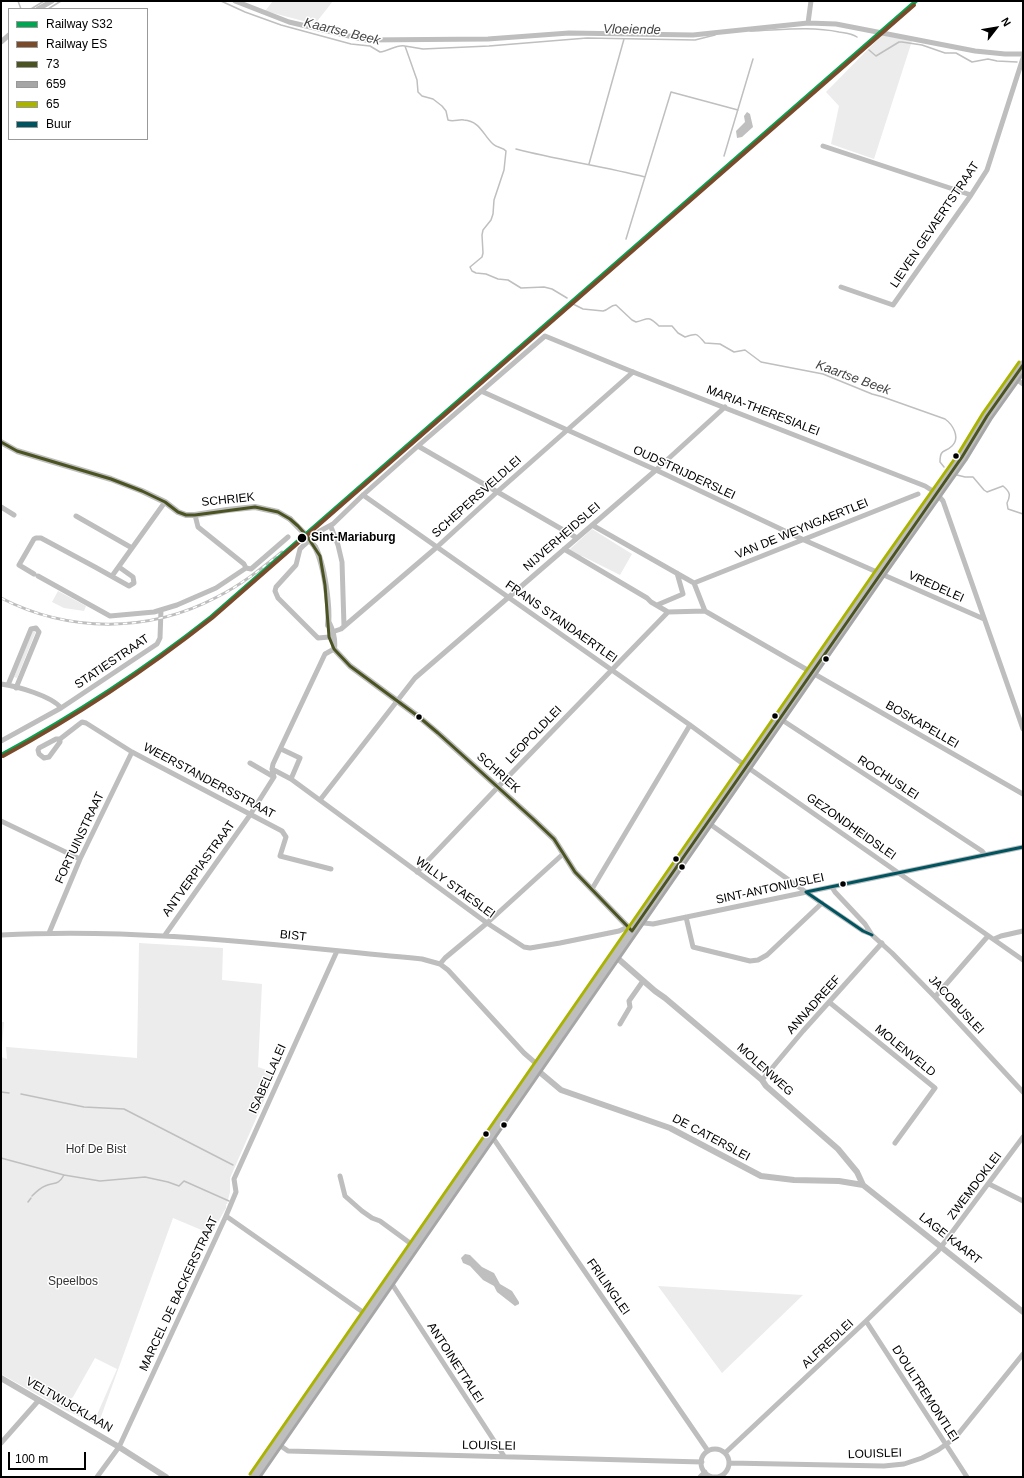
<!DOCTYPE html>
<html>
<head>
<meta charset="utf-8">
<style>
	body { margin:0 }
	#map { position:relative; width:1024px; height:1478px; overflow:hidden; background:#fff; font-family:Arial,sans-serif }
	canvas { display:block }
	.frame { position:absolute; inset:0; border:2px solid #000; pointer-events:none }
	.legend { position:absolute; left:8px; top:8px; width:140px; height:132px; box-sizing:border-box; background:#fff; border:1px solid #999; margin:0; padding:5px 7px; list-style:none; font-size:12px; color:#000 }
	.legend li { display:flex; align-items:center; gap:8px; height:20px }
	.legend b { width:20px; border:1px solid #999 }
	.north { position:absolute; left:976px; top:8px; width:40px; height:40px; -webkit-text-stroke:3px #fff; paint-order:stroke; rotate:59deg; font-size:11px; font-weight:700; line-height:16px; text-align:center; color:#000 }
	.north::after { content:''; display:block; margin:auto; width:14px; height:18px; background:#000; clip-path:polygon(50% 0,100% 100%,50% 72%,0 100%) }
	.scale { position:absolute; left:8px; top:1452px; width:78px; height:18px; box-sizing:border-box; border:2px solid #000; border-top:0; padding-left:5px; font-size:12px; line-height:14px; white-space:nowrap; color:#000; -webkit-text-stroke:3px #fff; paint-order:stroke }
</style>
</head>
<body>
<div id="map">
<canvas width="1024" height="1478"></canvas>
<div class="frame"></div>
<ul class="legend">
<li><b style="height:5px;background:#00a651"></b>Railway S32</li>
<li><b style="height:5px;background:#7a4b2a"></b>Railway ES</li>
<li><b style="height:5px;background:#4a5321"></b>73</li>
<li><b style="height:5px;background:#a6a6a6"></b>659</li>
<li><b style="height:5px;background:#aab300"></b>65</li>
<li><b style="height:5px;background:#005460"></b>Buur</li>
</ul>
<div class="north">N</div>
<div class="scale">100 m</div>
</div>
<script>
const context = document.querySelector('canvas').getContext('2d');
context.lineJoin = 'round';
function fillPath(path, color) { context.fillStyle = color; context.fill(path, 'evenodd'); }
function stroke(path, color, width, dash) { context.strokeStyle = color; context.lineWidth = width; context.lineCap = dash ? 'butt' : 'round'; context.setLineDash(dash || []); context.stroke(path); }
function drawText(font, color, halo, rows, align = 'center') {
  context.font = font + ' Arial,sans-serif'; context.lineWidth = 3; context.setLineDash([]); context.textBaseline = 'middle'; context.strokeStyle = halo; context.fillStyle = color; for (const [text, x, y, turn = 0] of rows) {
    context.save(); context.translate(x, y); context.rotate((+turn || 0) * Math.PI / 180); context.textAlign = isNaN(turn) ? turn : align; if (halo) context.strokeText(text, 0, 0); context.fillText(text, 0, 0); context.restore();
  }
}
const green = new Path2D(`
	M 273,1 L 333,1 L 315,24 L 265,11 Z
	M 882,35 L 912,41 L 874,159 L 831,144 L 839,106 L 826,92 Z
	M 592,529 L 632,554 L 620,575 L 582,556 L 579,556 L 569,550 Z
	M 58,591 L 86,606 L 84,611 L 64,608 L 52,602 Z
	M 33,630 L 36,631 L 17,678 L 14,677 Z
	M 139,943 L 223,948 L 222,980 L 262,984 L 258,1067 L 276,1073 L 230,1178 L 230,1192 L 227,1204 L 226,1204 L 226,1208 L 211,1234 L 173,1218 L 98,1425 L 63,1409 L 1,1374 L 1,1022 L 4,1022 L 1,1057 L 7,1059 L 6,1047 L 7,1047 L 137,1058 ZM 95,1358 L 117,1369 L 96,1417 L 67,1402 L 73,1397 Z
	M 658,1286 L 803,1295 L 722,1373 Z`);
const water = new Path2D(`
	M 747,112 L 750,114 L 753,127 L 742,137 L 737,138 L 736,131 L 745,122 L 744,116 Z
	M 465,1254 L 470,1255 L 482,1267 L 494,1273 L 500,1284 L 512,1291 L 519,1302 L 519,1304 L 515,1306 L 497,1292 L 494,1286 L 483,1280 L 470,1266 L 463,1263 L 461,1258 Z`);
const stream = new Path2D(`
	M 18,1 L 21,9
	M 221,1 L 245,12 L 281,25 L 351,44 L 370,46 L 380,52 C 389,51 397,44 405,46 L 417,80 L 418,92 L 422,96 L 433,99 L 442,106 L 446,111 L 448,120 C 454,122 459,119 464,120 C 480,121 483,135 493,144 C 497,148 503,147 506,151 L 504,170 L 494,200 L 493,214 L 491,220 L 483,230 L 482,235 L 483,253 L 482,257 L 470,267 L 472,271 L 476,273 L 486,274 L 498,279 L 508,280 L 521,288 L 544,287 L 552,289 L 567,298
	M 31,9 L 44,1
	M 48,9 L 61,1
	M 750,31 C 781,30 810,26 839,32 C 846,33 851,33 857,37
	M 405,46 L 423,49 L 489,46 L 587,38 L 695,40 L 715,35
	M 869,50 L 876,56 L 899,42 L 902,42 L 922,45 L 945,53 L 956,53 L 972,62 L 988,59 L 997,61 L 1017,62
	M 516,149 C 558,160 602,166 645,177
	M 724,156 L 753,59
	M 589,164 L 624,39
	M 626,239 L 671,92 L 738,110
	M 573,304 L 583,309 L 603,311 C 609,310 610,305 616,305 L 632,320 L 636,322 C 649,319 647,315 659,326 L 672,326 L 678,333 L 685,337 C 698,333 696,333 705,343 L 720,344 L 734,352 L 745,350 L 761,362 L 823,374 L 872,394 L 883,397 L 945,419 C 952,424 961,437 952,446 C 945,453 940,448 940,462 L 944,467
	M 957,475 L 965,477 L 973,477 L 984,490 L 987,492 L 1003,486 C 1010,492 1011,495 1007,503 L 1008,509 L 1023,514
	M 1,1092 L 9,1093
	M 21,1094 L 84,1107 L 124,1109 L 233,1165
	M 1,1158 L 64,1175 L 100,1181 L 145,1177 L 168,1182 L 179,1186 L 184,1181 L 229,1201
	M 32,1196 C 36,1192 40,1188 45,1186 C 54,1182 58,1186 64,1175
	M 28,1202 L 31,1198`);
const minor = new Path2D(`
	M 235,1 L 289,22 L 366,40 L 488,39 L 569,33 L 693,35 L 808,23 L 836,24 L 975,51 L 1005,54 L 1023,54
	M 38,9 L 52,1
	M 808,23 L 811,1
	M 1,42 L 9,35
	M 823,146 L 971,195
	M 841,287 L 893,305 L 971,195 L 987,170 L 1023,58
	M 1013,377 L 1023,384
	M 481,391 L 656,470 L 804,540 L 984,619
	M 418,446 L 577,538
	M 363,495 L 690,725 L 750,769 L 1023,960
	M 1,507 L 14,515
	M 195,515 L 198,527 L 244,564 L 246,568
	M 76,516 L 132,548
	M 592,525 L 694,583
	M 331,527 L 338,545 L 342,562 L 344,626
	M 564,549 L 647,598 L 651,602 L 668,612
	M 34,574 L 19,565 L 34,539 L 36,538 L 41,538 L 95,567 L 129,586 L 134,583 L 133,577 L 119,567
	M 38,576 L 110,616 L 154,612 L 177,605 L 216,588 L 246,568 L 251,569 L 288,537
	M 112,576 L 165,502
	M 694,583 L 918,494
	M 694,583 L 705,611
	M 657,605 L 683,594 L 677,573
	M 668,612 L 705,611 L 1023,794
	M 332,632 L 341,629 L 437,547 L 497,492 L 633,372
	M 329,637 L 318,638 L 278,598 L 275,591 L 276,587 L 296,565 L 300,549 L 304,545 L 320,531 L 333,524 L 363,495 L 418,446 L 545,336 L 633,372 L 925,486 L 936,493 L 943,501 L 1023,729
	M 1,684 C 16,686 52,696 61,708
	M 8,685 L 31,629 L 36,628 L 39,632 L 16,688
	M 779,718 L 982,851 L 985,855
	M 60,739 L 60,742 L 49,757 L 44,758 L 39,754 L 38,750 L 39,748 L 56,739 L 60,739 L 82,722 L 86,723 L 132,752 L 282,831 L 286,837 L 280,856 L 331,869
	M 1,741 L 61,708 L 157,644 L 160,638 L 161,610
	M 281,749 L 300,758 L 291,779
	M 250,763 L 274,777
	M 272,769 L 291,779 L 487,923 L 524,947 L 530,948 L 560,943 L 619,931 L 628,927
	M 320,800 L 415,678 L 656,470 L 725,407
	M 1,821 L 80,859
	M 707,822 L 820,902 L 863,931 L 871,934
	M 417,872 L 498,787 L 668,612
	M 832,887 L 835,892 L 865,924 L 872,935 L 892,953 L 935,997 L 1023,1092
	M 592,889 L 690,725
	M 686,917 L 693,947 L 750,961 L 758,960 L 767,955 L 822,903
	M 640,920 L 644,923 L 653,924 L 1023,847
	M 49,933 L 80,859 L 132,752
	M 1,935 C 142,927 282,946 422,959 L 440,964 L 448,970 L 524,1053 L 539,1066
	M 165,935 L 250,815 L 274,777 L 272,769 L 273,764 L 325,654 L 334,649
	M 994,939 L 1001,936 L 1023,931
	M 440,964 L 445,958 L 487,923 L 563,854
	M 935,997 L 988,936
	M 829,1002 L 935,1088 L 895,1143
	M 620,1024 L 630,1007 L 629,1001 L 643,981
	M 762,1080 L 803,1031 L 882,943
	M 491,1135 L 708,1451
	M 340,1176 L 345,1196 L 362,1211 L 372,1218 L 380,1221 L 414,1246
	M 989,1184 L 1023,1201
	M 226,1216 L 367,1315
	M 390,1281 L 504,1456
	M 866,1321 L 967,1477
	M 1,1443 L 39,1400
	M 278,1444 L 288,1451 L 702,1462
	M701 1463a14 14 0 1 1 28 0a14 14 0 1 1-28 0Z
	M 725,1453 L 866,1321 L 938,1251 L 1023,1137
	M 729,1463 L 884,1466 L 904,1464 L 922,1458 L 938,1450 L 955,1438 L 1023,1354
	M 97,1477 L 119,1447 L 226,1216 L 236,1192 L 234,1179 L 337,951
	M 700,1477 L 705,1472`);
const tertiary = new Path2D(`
	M 1,442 L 17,451 L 111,479 L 142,491 L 165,502 L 178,512 L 186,515 L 195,515 L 227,510 L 255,507 L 278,512 L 290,519
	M 315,547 C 324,563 330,606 328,625
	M 329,623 C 333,631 335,640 334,649 L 350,666 L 419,717 L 438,733 L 533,819 L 554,839 L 575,872 L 632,931
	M 615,956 L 655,991 L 665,998 L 762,1080 L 766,1086 L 838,1149 L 857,1172 L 863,1185 L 1023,1312
	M 536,1069 L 561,1090 L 670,1128 L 761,1176 L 794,1180 L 839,1181 L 863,1185
	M 1,1378 L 119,1447 L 166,1477`);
const primary = new Path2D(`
	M 254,1477 L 880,573 L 962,457 L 987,416 L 1023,365`);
const rail = new Path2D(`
	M 1,598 C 69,633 149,633 217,597 C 241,585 261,569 282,552`);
const tertiaryBridge = new Path2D(`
	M 290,519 L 305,534 L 315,547`);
const bus1 = new Path2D(`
	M 1,442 L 17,451 L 111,479 L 142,491 L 165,502 L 178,512 L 186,515 L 195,515 L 255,507 L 278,512 L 290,519 L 298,526 L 307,536 L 320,556 L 325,585 L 329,637 L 334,649 L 350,666 L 419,717 L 438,733 L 533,819 L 554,839 L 575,872 L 632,931
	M 632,931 L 962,457 L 987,416 L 1023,365`);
const bus2 = new Path2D(`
	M 260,1477 L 884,576 L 966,460 L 991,419 L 1023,374`);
const bus3 = new Path2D(`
	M 250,1474 L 876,570 L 958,454 L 983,413 L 1019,362`);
const bus4 = new Path2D(`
	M 806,892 L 1023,847
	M 806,892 L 863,931 L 872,935`);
const rail1 = new Path2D(`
	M 1,755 C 75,715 145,669 211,617 L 916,1`);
const rail2 = new Path2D(`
	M 3,756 C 77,716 146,670 212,618 L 914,5`);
const markers = [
	[956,456,3.5,"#000"],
	[302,538,5,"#000"],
	[826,659,3.5,"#000"],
	[775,716,3.5,"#000"],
	[419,717,3.5,"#000"],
	[676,859,3.5,"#000"],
	[682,867,3.5,"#000"],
	[843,884,3.5,"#000"],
	[504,1125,3.5,"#000"],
	[486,1134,3.5,"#000"]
];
const streetNames = [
	["LIEVEN GEVAERTSTRAAT",935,225,-56],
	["MARIA-THERESIALEI",763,411,21],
	["OUDSTRIJDERSLEI",684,473,25],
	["SCHEPERSVELDLEI",477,497,-42],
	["SCHRIEK",228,500,-6],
	["VAN DE WEYNGAERTLEI",802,529,-22],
	["NIJVERHEIDSLEI",562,537,-41],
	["VREDELEI",936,587,24],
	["FRANS STANDAERTLEI",561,622,35],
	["STATIESTRAAT",112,662,-34],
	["BOSKAPELLEI",922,725,30],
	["LEOPOLDLEI",534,735,-46],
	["SCHRIEK",498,773,42],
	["ROCHUSLEI",888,778,33],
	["WEERSTANDERSSTRAAT",209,781,28],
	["GEZONDHEIDSLEI",851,827,35],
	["FORTUINSTRAAT",80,838,-65],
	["ANTVERPIASTRAAT",199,869,-54],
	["WILLY STAESLEI",455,888,36],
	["SINT-ANTONIUSLEI",770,889,-12],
	["BIST",293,936,6],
	["ANNADREEF",814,1005,-48],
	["JACOBUSLEI",956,1005,47],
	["MOLENVELD",905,1051,39],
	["MOLENWEG",765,1070,42],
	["ISABELLALEI",268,1079,-66],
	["DE CATERSLEI",711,1138,28],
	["ZWEMDOKLEI",975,1186,-53],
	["LAGE KAART",950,1239,38],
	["FRILINGLEI",608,1287,55],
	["MARCEL DE BACKERSTRAAT",179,1294,-65],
	["ALFREDLEI",828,1344,-43],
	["ANTOINETTALEI",455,1363,57],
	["D'OULTREMONTLEI",925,1394,57],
	["VELTWIJCKLAAN",69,1405,30],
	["LOUISLEI",489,1446,1],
	["LOUISLEI",875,1454,-2]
];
const stopNames = [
	["Sint-Mariaburg",311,538]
];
const parkNames = [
	["Hof De Bist",96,1150],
	["Speelbos",73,1282]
];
const waterNames = [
	["Vloeiende",632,30,1],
	["Kaartse Beek",342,32,14],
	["Kaartse Beek",853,378,20]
];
fillPath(green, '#ececec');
fillPath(water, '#bfbfbf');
stroke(stream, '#bfbfbf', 1.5);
stroke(primary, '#dbdbdb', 10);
stroke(minor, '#bebebe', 5);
stroke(tertiary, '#bebebe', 6);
stroke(primary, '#bebebe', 8);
stroke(rail, '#bebebe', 3);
stroke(rail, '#fff', 1.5, [4.5]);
stroke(tertiaryBridge, '#bebebe', 6);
stroke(bus1, '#4a5321', 3);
stroke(bus2, '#a6a6a6', 3);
stroke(bus3, '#aab300', 3);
stroke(bus4, '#005460', 3);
stroke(rail1, '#00a651', 4);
stroke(rail2, '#7a4b2a', 4);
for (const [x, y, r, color] of markers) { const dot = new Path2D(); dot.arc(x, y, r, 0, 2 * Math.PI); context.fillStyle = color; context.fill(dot); stroke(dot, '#fff', 1.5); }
drawText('12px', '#000', '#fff', streetNames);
drawText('bold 12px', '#000', '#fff', stopNames, 'left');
drawText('12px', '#333', '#fff', parkNames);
drawText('italic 13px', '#444', '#fff', waterNames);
</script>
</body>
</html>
